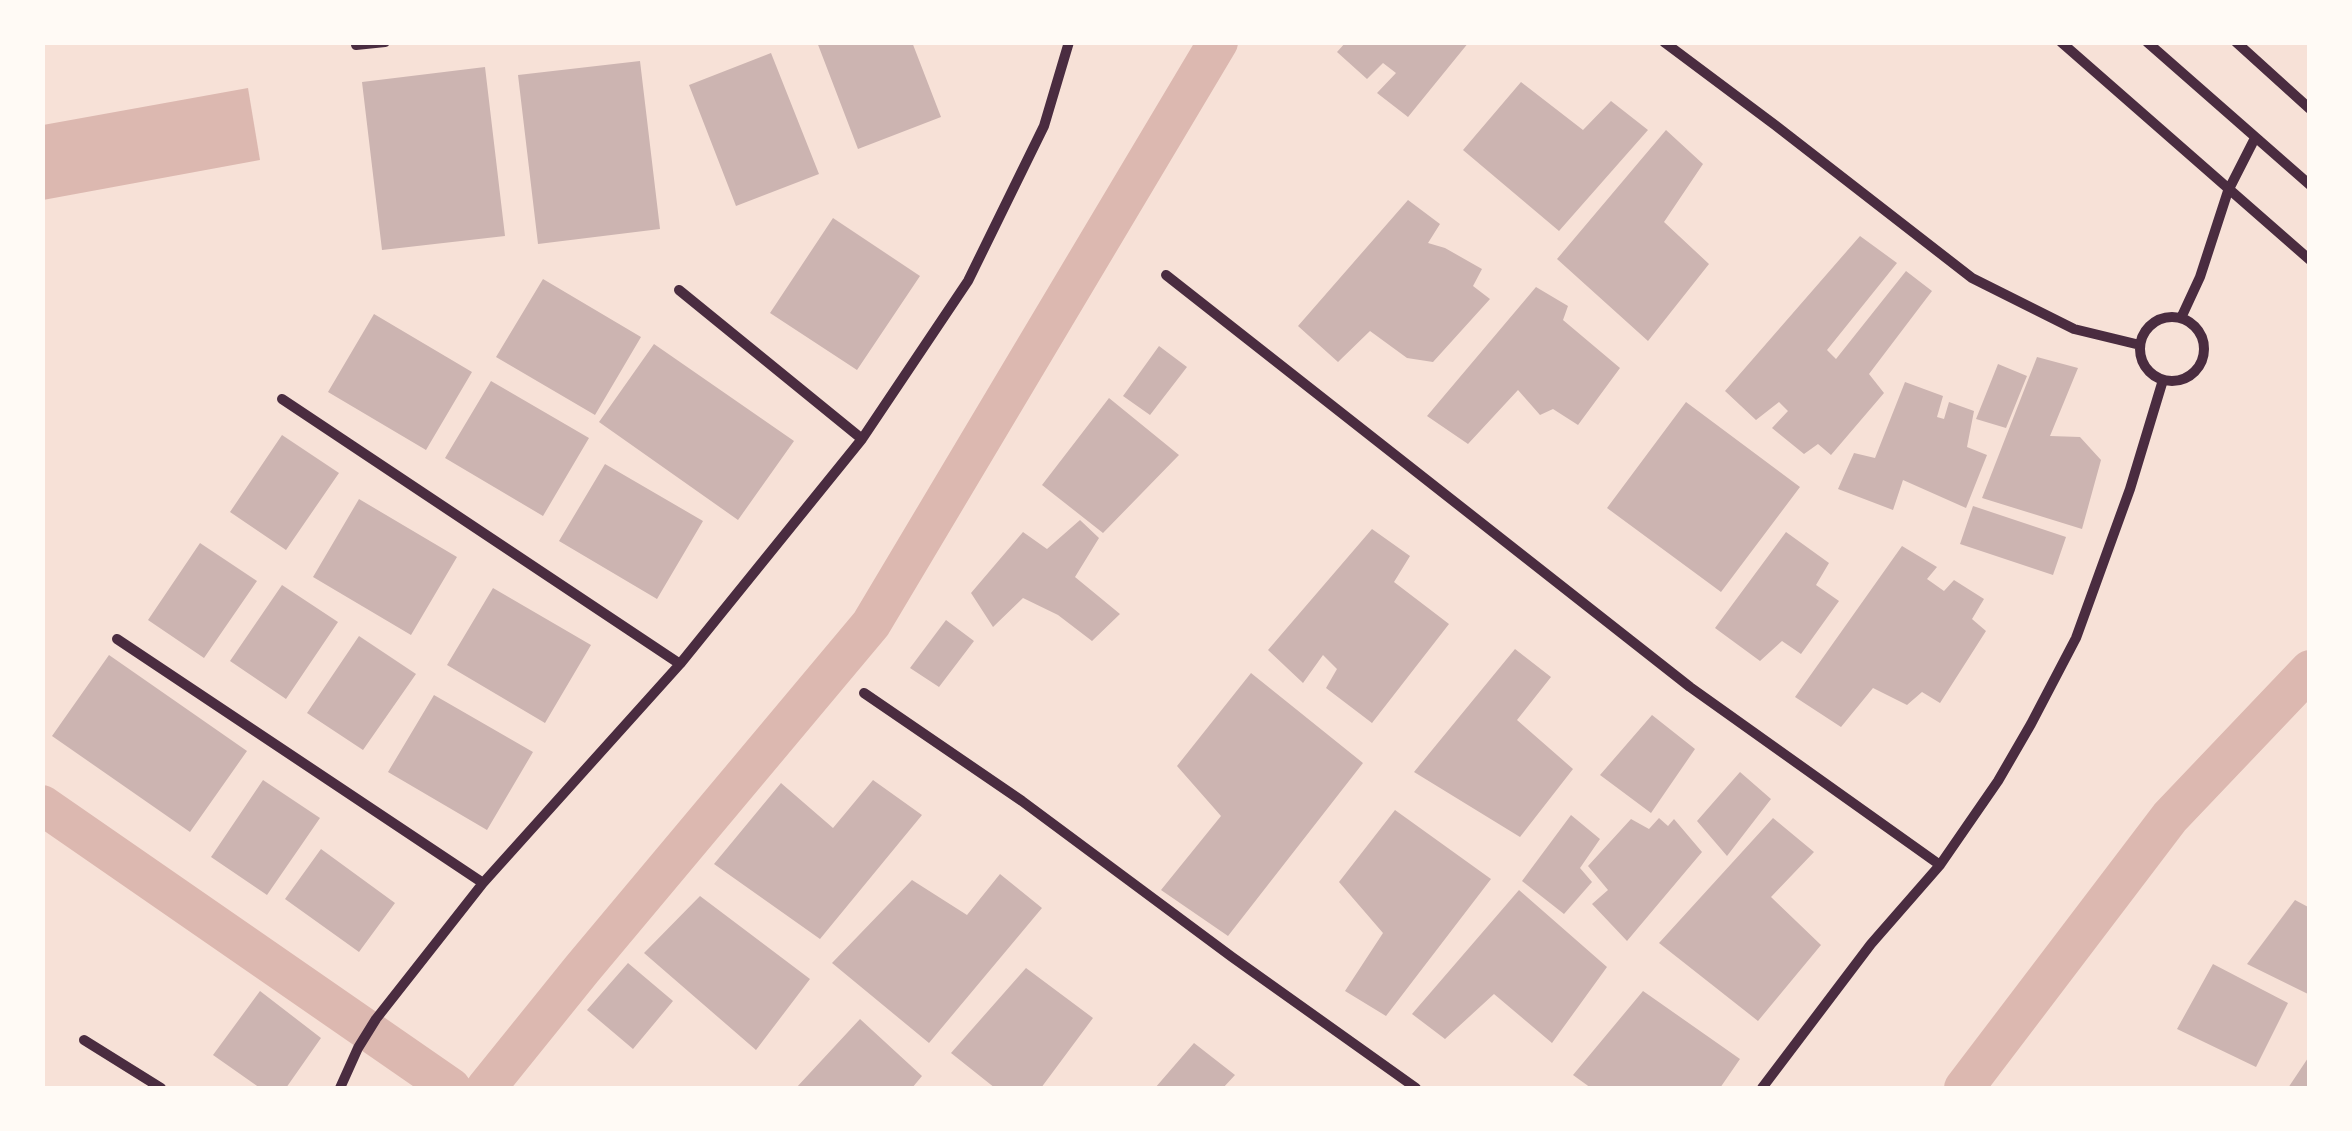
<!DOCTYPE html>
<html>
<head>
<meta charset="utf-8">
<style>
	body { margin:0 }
	#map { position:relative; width:2352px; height:1131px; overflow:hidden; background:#f7e1d7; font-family:Ubuntu,sans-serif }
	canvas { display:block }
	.frame { position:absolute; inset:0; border:45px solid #fffaf5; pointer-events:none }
</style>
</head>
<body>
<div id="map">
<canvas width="2352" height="1131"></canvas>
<div class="frame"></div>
</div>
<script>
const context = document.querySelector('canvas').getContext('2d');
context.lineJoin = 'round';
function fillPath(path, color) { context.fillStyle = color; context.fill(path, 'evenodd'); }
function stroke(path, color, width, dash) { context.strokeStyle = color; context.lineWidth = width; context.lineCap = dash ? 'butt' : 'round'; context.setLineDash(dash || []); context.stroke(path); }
const water = new Path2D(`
	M 248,88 L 260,160 L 43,200 L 43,125 Z`);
const canal = new Path2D(`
	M 42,805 L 451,1088
	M 486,1088 L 582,969 L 871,624 L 1218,42
	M 1964,1088 L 2170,817 L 2310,670`);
const building = new Path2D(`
	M 817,42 L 912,42 L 941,117 L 858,149 Z
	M 1346,42 L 1469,42 L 1408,117 L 1377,93 L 1396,73 L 1383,63 L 1367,79 L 1337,52 Z
	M 771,53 L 819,174 L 736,206 L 689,85 Z
	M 640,61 L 660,229 L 538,244 L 518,75 Z
	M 485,67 L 505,236 L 382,250 L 362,82 Z
	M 1521,82 L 1583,130 L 1611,101 L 1648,130 L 1559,231 L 1463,150 Z
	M 1666,130 L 1703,164 L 1664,222 L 1709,264 L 1648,341 L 1557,259 Z
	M 1408,200 L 1440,224 L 1428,243 L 1445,248 L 1482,269 L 1473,286 L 1490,299 L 1433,362 L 1407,358 L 1370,331 L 1338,362 L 1298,326 Z
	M 833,218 L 920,276 L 857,370 L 770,313 Z
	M 1860,236 L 1897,263 L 1827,350 L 1836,359 L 1906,271 L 1932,291 L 1869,374 L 1884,393 L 1831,455 L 1818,444 L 1804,454 L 1772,428 L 1788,411 L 1779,402 L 1756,420 L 1725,391 Z
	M 543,279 L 641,337 L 595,415 L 496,357 Z
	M 1536,287 L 1568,306 L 1563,320 L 1620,368 L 1578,425 L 1553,409 L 1540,415 L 1518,390 L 1468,444 L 1427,416 Z
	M 374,314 L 472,372 L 426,450 L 328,392 Z
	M 654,344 L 794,441 L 738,520 L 599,422 Z
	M 1159,346 L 1187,367 L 1150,415 L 1123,396 Z
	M 2037,357 L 2078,368 L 2050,436 L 2080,437 L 2101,460 L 2082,529 L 1982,498 Z
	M 1998,364 L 2027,376 L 2006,428 L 1976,419 Z
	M 491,381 L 589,438 L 543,516 L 445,458 Z
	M 1905,382 L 1943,396 L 1937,417 L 1944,419 L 1949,402 L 1974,411 L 1967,447 L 1987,455 L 1966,508 L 1903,480 L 1893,510 L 1838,489 L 1854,453 L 1875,458 Z
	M 1109,398 L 1179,455 L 1103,533 L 1042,485 Z
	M 1686,402 L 1800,487 L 1721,592 L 1607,508 Z
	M 282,435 L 339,473 L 286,550 L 230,512 Z
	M 605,464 L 703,521 L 657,599 L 559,541 Z
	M 359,499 L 457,557 L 411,635 L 313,577 Z
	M 1973,506 L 2066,537 L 2053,575 L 1960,544 Z
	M 1080,520 L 1099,538 L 1075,577 L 1120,614 L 1092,641 L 1058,615 L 1023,598 L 993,627 L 971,593 L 1023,532 L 1047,549 Z
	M 1372,529 L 1410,556 L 1394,582 L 1449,624 L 1372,723 L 1326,688 L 1337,669 L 1323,655 L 1303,683 L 1268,650 Z
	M 1786,532 L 1829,563 L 1816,585 L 1839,601 L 1801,654 L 1782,641 L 1760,661 L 1715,628 Z
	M 200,543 L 257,581 L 204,658 L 148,620 Z
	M 1902,546 L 1937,567 L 1927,579 L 1944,591 L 1954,580 L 1984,599 L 1972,619 L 1986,631 L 1940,703 L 1922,692 L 1907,705 L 1873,688 L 1841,727 L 1795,697 Z
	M 282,585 L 338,622 L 286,699 L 230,661 Z
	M 493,588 L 591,645 L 545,723 L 447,665 Z
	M 946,620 L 974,641 L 939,687 L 910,668 Z
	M 359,636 L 416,674 L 363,750 L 307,713 Z
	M 1515,649 L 1551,677 L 1517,720 L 1573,769 L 1520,837 L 1414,772 Z
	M 109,655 L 247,751 L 190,832 L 52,736 Z
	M 1251,673 L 1363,763 L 1228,936 L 1161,890 L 1221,816 L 1177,766 Z
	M 434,695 L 533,752 L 487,830 L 388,772 Z
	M 1652,715 L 1695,749 L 1651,813 L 1600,775 Z
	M 1740,772 L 1771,799 L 1727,856 L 1697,821 Z
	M 263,780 L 320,818 L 267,895 L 211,857 Z
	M 873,780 L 922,815 L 820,939 L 714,864 L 781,783 L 833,828 Z
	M 1395,810 L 1491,879 L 1386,1016 L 1345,991 L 1383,933 L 1339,882 Z
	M 1571,815 L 1600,839 L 1580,868 L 1592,882 L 1564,914 L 1522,881 Z
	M 1659,818 L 1668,826 L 1674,819 L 1702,852 L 1627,941 L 1592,904 L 1608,890 L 1588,866 L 1631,819 L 1649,829 Z
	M 1773,818 L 1814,852 L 1771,897 L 1821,945 L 1758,1021 L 1659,943 Z
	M 321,849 L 395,903 L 359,952 L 285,899 Z
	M 1000,874 L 1042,908 L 929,1043 L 832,963 L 912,880 L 967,915 Z
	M 1519,890 L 1607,967 L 1552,1043 L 1494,994 L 1445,1039 L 1412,1014 Z
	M 700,896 L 810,979 L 756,1050 L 644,953 Z
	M 2295,900 L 2310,908 L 2310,995 L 2247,964 Z
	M 628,963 L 673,1001 L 633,1049 L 587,1010 Z
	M 2213,964 L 2288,1003 L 2256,1067 L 2177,1029 Z
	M 1026,968 L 1093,1018 L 1041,1088 L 995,1088 L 951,1053 Z
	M 260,991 L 321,1038 L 286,1088 L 260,1088 L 213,1055 Z
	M 1643,991 L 1740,1059 L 1720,1088 L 1591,1088 L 1573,1075 Z
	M 860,1019 L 922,1076 L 912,1088 L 796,1088 Z
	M 1194,1043 L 1235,1075 L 1223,1088 L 1155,1088 Z
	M 2310,1055 L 2310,1088 L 2288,1088 Z`);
const minor = new Path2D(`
	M 1664,42 L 1775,125 L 1972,278 L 2074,329 L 2140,345
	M 2061,42 L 2310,260
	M 2147,42 L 2310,185
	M 2236,42 L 2310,109
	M 356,45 L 385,42
	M 1166,275 L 1690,687 L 1940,865
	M 679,290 L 862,439
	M2140 349a32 32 0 1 1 64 0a32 32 0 1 1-64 0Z
	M 2181,318 L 2200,277 L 2228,191 L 2255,138
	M 282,399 L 680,664
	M 117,639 L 483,883
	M 864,693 L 1022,801 L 1232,957 L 1416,1088
	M 84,1040 L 161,1088
	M 340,1088 L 358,1048 L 376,1019 L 483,883 L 680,664 L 862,439 L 968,281 L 1044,126 L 1069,42
	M 1762,1088 L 1871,944 L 1940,865 L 1998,781 L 2031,724 L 2076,638 L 2130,489 L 2163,380`);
fillPath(water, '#dcb8b0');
stroke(canal, '#dcb8b0', 40);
fillPath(building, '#ccb4b1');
stroke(minor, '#4a2c40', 10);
</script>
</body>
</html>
